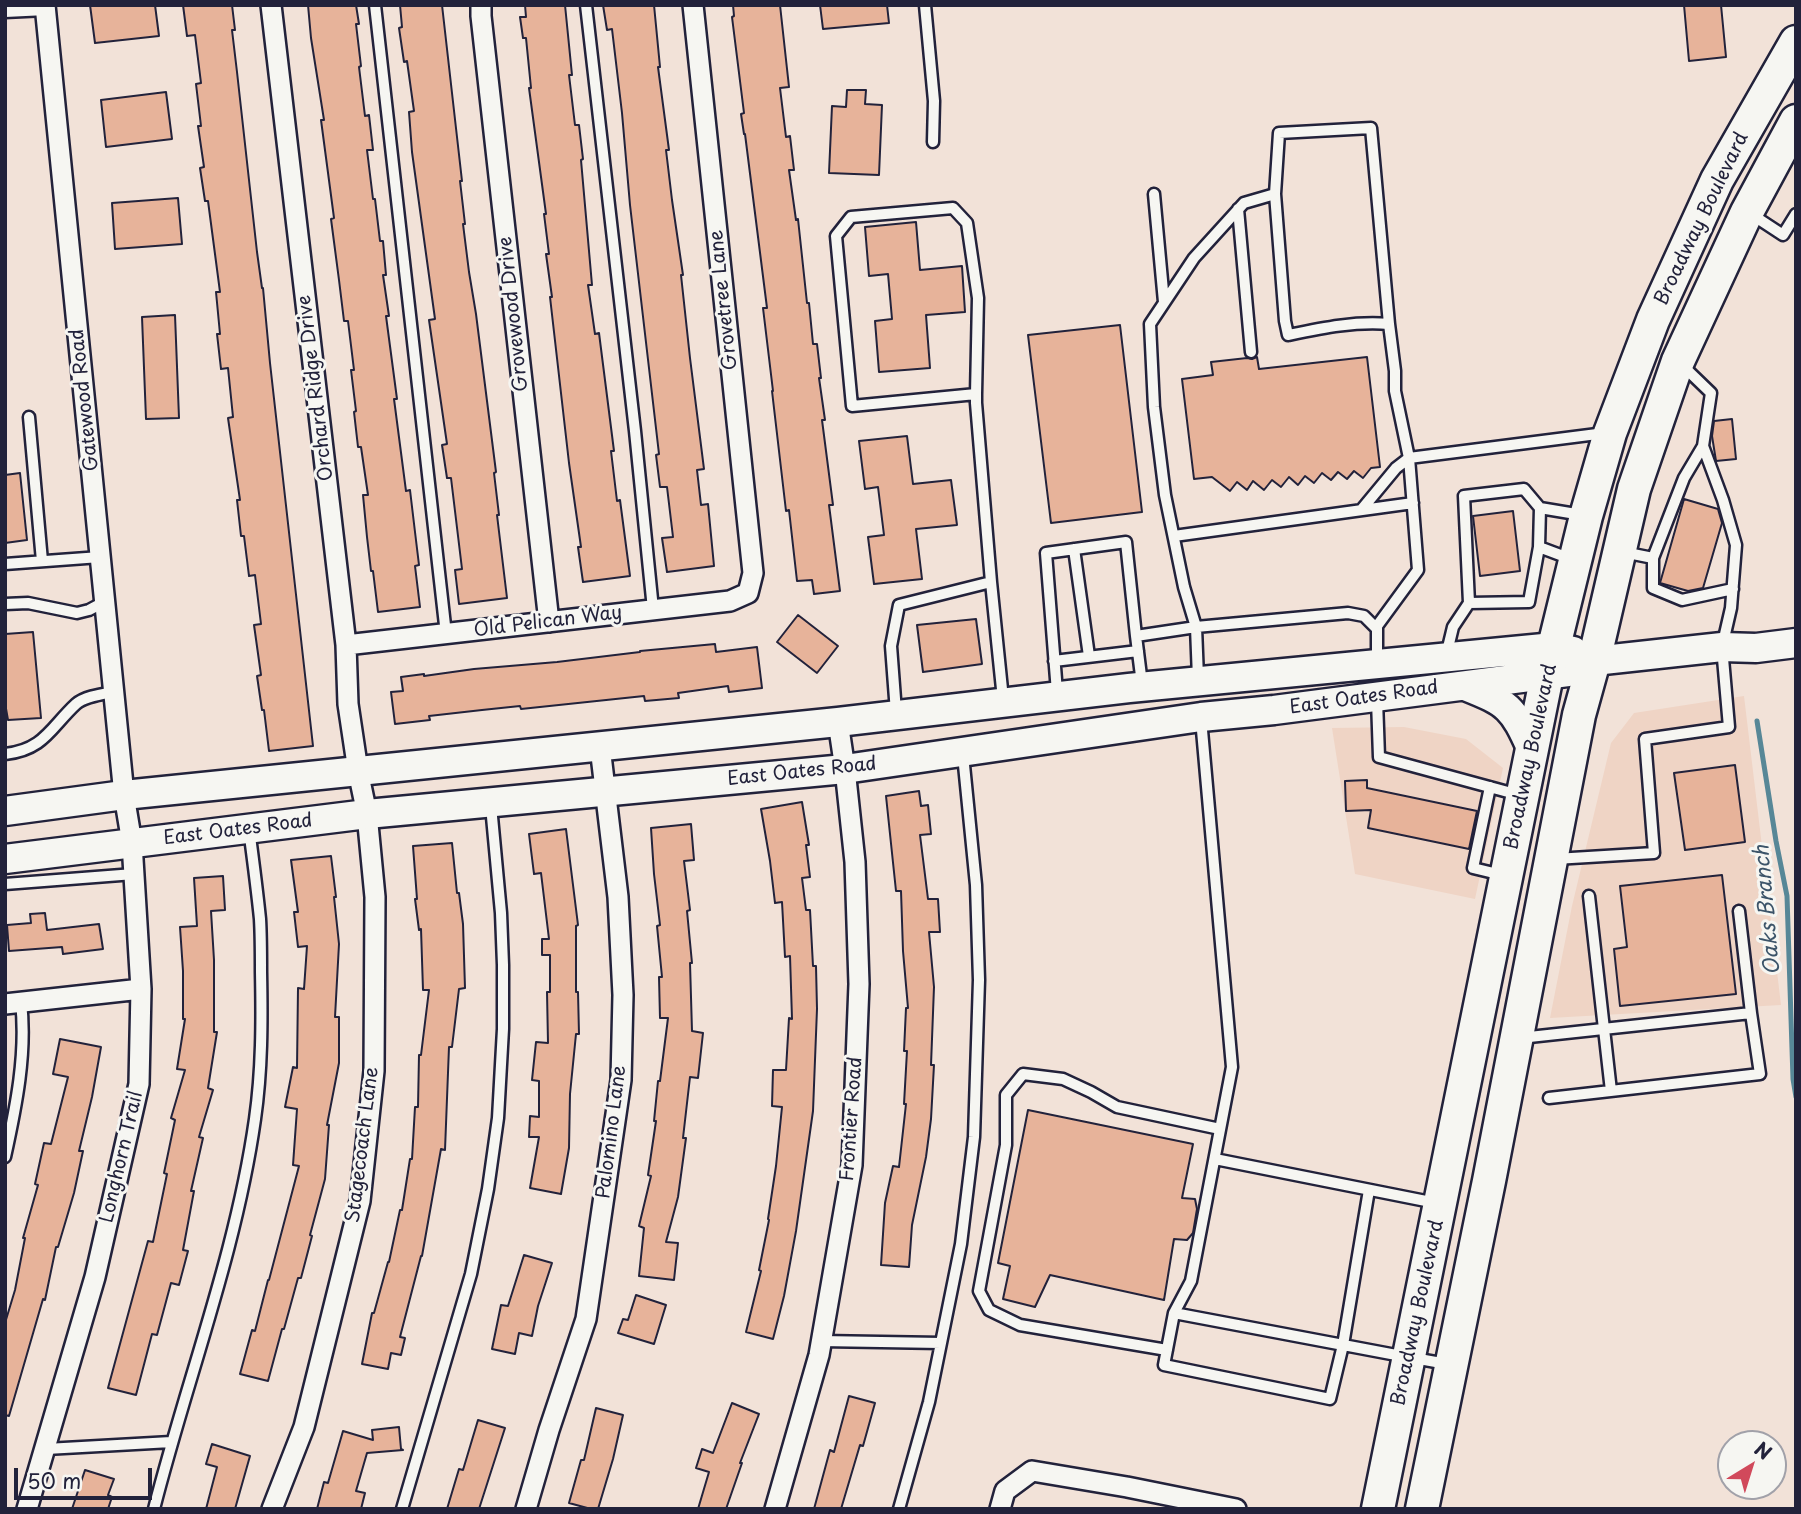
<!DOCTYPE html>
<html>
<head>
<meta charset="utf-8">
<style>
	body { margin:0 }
	#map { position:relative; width:1801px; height:1514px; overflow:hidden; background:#f2e2d8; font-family:"Playpen Sans",sans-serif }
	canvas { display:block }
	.frame { position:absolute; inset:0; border:7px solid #22223b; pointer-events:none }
	.north { position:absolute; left:1717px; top:1430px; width:70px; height:70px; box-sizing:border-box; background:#f6f6f2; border:2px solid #a1a1a9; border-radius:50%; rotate:38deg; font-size:19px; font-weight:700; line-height:28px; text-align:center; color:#22223b }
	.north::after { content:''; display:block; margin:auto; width:24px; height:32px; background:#d1495b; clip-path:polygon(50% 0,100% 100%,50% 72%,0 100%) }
	.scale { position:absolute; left:14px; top:1468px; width:138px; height:32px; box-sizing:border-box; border:4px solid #22223b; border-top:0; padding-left:9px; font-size:21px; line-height:24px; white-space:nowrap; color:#22223b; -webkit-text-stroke:5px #f6f6f2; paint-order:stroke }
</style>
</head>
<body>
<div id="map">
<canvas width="1801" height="1514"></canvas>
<div class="frame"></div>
<div class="north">N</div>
<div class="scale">50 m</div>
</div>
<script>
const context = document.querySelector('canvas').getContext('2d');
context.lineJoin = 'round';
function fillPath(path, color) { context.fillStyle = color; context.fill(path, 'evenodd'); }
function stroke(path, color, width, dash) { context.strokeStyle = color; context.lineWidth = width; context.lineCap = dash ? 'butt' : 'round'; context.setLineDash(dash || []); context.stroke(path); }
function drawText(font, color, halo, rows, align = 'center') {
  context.font = font + ' "Playpen Sans",sans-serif'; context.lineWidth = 6; context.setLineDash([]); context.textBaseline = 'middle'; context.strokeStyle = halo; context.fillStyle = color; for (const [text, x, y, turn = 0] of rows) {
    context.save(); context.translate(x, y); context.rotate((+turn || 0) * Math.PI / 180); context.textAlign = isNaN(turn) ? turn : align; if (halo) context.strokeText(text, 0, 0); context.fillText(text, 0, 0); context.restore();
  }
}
const built = new Path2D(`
	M 1744,696 L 1781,1005 L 1550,1018 L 1572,906 L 1611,743 L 1634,713 Z
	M 1404,727 L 1466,739 L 1503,768 L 1475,899 L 1355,874 L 1332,728 Z`);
const stream = new Path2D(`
	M 1757,721 L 1776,841 L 1787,896 L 1793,1079 L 1796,1097`);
const building = new Path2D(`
	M 90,5 L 155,5 L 159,36 L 95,43 Z
	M 183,5 L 232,5 L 235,30 L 232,30 L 237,72 L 257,252 L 262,288 L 263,288 L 270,363 L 313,746 L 269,751 L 264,710 L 262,710 L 257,676 L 261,675 L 254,625 L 261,624 L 255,575 L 249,576 L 244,536 L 241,536 L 237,500 L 240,500 L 228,418 L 233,417 L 228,368 L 221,369 L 217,334 L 220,334 L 216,292 L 220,292 L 208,201 L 205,201 L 200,168 L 204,167 L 198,126 L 201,126 L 196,84 L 201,83 L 195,35 L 187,36 Z
	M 308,5 L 356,5 L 359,24 L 356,24 L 361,66 L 359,67 L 365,116 L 369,115 L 373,150 L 367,150 L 373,199 L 375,199 L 380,241 L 383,241 L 386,275 L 383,275 L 389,316 L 386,316 L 397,399 L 394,399 L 406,491 L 410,490 L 415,532 L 419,565 L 415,566 L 420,607 L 378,612 L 373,571 L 371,571 L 367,537 L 363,495 L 368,495 L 361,447 L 358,447 L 354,412 L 356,411 L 351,370 L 354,370 L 348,321 L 344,321 L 339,280 L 331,219 L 334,218 L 321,120 L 324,120 L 311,38 Z
	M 400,5 L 442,5 L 462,181 L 460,181 L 465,224 L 463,224 L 469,272 L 476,314 L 496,472 L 494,473 L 499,515 L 497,515 L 507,598 L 459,604 L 455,570 L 462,569 L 451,478 L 447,478 L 442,445 L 447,444 L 429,320 L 435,319 L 412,152 L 409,112 L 414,111 L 407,61 L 404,62 L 399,28 L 402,27 Z
	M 525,5 L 565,5 L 572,75 L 569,75 L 575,125 L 579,125 L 583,159 L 581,160 L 592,285 L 588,285 L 595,334 L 599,333 L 614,451 L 611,451 L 617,501 L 620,500 L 630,576 L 583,582 L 578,547 L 581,547 L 569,463 L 550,297 L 552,297 L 546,254 L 549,254 L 544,214 L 546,214 L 529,88 L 531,88 L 526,38 L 523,38 L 520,17 L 526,17 Z
	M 603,5 L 654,5 L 660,67 L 658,67 L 669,150 L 666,150 L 672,200 L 683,275 L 681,275 L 690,358 L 704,469 L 697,470 L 701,505 L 708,504 L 714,566 L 667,572 L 662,538 L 673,537 L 667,487 L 660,487 L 656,455 L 659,454 L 630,205 L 622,113 L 612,29 L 607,30 Z
	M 733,5 L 780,5 L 789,87 L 780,88 L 786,137 L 790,136 L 794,170 L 789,170 L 796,220 L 798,219 L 807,303 L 809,303 L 813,344 L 817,344 L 821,378 L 819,378 L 825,420 L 822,420 L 833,505 L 829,505 L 840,591 L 814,594 L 812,580 L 797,581 L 789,510 L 786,511 L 772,391 L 773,391 L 763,308 L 767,308 L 745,134 L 744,134 L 741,114 L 744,113 L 732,17 L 734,16 Z
	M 820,5 L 887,5 L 889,23 L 823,29 Z
	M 1684,5 L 1721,5 L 1726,57 L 1689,61 Z
	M 847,90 L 866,90 L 865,104 L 882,105 L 879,175 L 829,173 L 832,106 L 846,107 Z
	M 166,92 L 172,139 L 106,147 L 101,100 Z
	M 178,198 L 182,244 L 115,249 L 112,203 Z
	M 916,222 L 920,270 L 962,266 L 965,312 L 926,315 L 930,368 L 879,372 L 875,321 L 892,319 L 888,274 L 869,276 L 865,227 Z
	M 175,315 L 179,418 L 146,419 L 142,317 Z
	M 1120,325 L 1142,512 L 1051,523 L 1028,335 Z
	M 1257,357 L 1259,369 L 1367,357 L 1380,467 L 1371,468 L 1363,478 L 1354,471 L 1347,479 L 1338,472 L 1331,480 L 1322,473 L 1314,483 L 1305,476 L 1298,485 L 1289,477 L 1281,487 L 1272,480 L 1264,490 L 1253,481 L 1247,490 L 1237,482 L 1230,491 L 1212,477 L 1194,479 L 1182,379 L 1213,375 L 1211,362 L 1247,358 L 1252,359 Z
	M 1732,419 L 1736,459 L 1716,461 L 1712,436 L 1714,421 Z
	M 907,436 L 913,484 L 951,480 L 957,525 L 916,529 L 922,579 L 874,584 L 868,537 L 884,535 L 878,487 L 865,489 L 859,441 Z
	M 20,473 L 27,540 L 5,543 L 5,475 Z
	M 1684,499 L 1718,509 L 1722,523 L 1703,588 L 1688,591 L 1660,583 Z
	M 1513,511 L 1520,571 L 1480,576 L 1473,516 Z
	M 798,615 L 838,646 L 817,673 L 777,642 Z
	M 976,619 L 982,664 L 923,672 L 917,625 Z
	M 33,632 L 41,718 L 8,720 L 5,703 L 5,634 Z
	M 715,644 L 716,652 L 757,647 L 762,688 L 729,692 L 728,686 L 678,693 L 679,698 L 645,701 L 644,696 L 521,709 L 520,706 L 482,710 L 429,716 L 430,720 L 395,724 L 391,692 L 403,691 L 401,677 L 424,674 L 424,676 L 474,669 L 557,662 L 640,652 L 640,651 Z
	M 1735,765 L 1745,842 L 1685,850 L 1674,773 Z
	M 1367,780 L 1367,788 L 1477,811 L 1469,849 L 1368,828 L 1371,810 L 1346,811 L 1345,781 Z
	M 919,791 L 921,806 L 928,805 L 931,834 L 920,835 L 928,899 L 938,899 L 940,932 L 929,932 L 934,987 L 931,1065 L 934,1065 L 931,1119 L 926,1157 L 912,1225 L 909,1267 L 881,1265 L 885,1203 L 893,1166 L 899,1167 L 906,1104 L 904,1104 L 907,1051 L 904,1051 L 906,1008 L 908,1008 L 903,951 L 901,891 L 896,891 L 886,796 Z
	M 802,802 L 809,845 L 806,845 L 810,877 L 802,878 L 806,910 L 810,910 L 813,966 L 816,966 L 817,1009 L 813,1111 L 796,1231 L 784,1296 L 773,1339 L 746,1332 L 761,1271 L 759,1270 L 769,1220 L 768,1219 L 776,1166 L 782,1107 L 772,1106 L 773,1070 L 786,1070 L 789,1018 L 792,1019 L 790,956 L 785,957 L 782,902 L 775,903 L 770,861 L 761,809 Z
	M 691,824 L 694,860 L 684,861 L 690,910 L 687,911 L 692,963 L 690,963 L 692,1031 L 703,1033 L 698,1078 L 690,1077 L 683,1138 L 686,1138 L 678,1197 L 666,1242 L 678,1243 L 674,1280 L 639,1276 L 644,1228 L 639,1226 L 651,1176 L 648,1175 L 656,1121 L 654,1121 L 658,1081 L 660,1081 L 668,1018 L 660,1018 L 659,977 L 662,977 L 657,926 L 660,925 L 654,874 L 651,828 Z
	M 566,829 L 578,925 L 576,926 L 576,992 L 578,992 L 579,1034 L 576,1034 L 570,1094 L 569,1148 L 561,1194 L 530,1188 L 539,1137 L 529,1137 L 530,1116 L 539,1117 L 539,1081 L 532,1080 L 536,1042 L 548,1043 L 547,992 L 550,992 L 550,955 L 542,955 L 542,939 L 549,939 L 541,873 L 534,874 L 529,834 Z
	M 452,843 L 457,893 L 459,893 L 463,924 L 465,988 L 459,989 L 452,1047 L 449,1047 L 445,1150 L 441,1149 L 422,1256 L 421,1256 L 400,1337 L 405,1338 L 401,1355 L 391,1353 L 388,1369 L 362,1364 L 372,1313 L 374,1313 L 388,1262 L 389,1262 L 400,1210 L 402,1210 L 410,1159 L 412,1159 L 415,1107 L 418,1107 L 419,1055 L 421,1055 L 429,990 L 423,990 L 421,929 L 419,930 L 415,899 L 417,899 L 413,846 Z
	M 331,856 L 336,897 L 334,897 L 339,944 L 335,1017 L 339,1017 L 339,1063 L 327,1125 L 329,1125 L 325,1179 L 310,1235 L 312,1236 L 301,1278 L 298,1278 L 284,1329 L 282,1329 L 268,1381 L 240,1374 L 252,1330 L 255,1331 L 268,1280 L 269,1280 L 299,1166 L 293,1165 L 297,1109 L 285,1107 L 293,1067 L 297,1068 L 298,988 L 304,989 L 307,946 L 298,947 L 294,912 L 298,912 L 291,860 Z
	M 1722,875 L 1736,994 L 1620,1006 L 1614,949 L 1627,947 L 1620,886 Z
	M 223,876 L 225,910 L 211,911 L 214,960 L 214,1032 L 217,1032 L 208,1088 L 213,1090 L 199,1137 L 203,1138 L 191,1191 L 194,1191 L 183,1250 L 188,1251 L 179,1285 L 171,1283 L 157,1335 L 152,1334 L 136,1395 L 108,1388 L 148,1241 L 153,1242 L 167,1174 L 164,1173 L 175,1120 L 171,1118 L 185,1070 L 177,1069 L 185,1019 L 183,1019 L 183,971 L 180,927 L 197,926 L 194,878 Z
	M 45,913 L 47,930 L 99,924 L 103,949 L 63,954 L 62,947 L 9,951 L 7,925 L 31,923 L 30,914 Z
	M 60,1039 L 101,1047 L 92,1097 L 79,1151 L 83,1151 L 74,1193 L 58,1247 L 56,1247 L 45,1300 L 43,1299 L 9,1416 L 5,1415 L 5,1323 L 15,1290 L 25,1238 L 23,1238 L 38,1185 L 35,1184 L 44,1143 L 51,1144 L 68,1077 L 53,1074 Z
	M 1028,1110 L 1193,1144 L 1182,1198 L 1195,1199 L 1197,1209 L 1193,1233 L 1187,1240 L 1174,1239 L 1164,1300 L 1050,1275 L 1035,1307 L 1003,1299 L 1010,1266 L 998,1263 Z
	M 524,1255 L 552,1263 L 538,1306 L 532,1336 L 519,1333 L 515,1354 L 492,1349 L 501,1305 L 508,1306 Z
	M 636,1295 L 666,1305 L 654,1344 L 618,1333 L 623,1319 L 628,1320 Z
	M 849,1396 L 875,1403 L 863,1446 L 860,1445 L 841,1509 L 814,1509 L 830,1450 L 834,1452 Z
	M 732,1403 L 759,1414 L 740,1463 L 742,1463 L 726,1509 L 698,1509 L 709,1472 L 696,1468 L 702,1449 L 713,1453 Z
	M 596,1408 L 623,1415 L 613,1459 L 598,1509 L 591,1509 L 569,1503 L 581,1460 L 584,1460 Z
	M 478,1420 L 505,1428 L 479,1509 L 447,1509 L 459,1469 L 463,1470 Z
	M 399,1427 L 401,1449 L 403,1450 L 367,1453 L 356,1491 L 365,1493 L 361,1509 L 317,1509 L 324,1482 L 328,1483 L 343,1431 L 373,1440 L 372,1430 Z
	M 212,1444 L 250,1456 L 235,1509 L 206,1509 L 217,1467 L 206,1464 Z
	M 85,1470 L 114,1479 L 108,1495 L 112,1497 L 108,1509 L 72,1509 Z`);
const lane = new Path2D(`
	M 375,5 L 446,634
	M 586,5 L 635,431 L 653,609
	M 925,5 L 934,101 L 933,142
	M 5,12 L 46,10
	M 1154,194 L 1164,302
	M 1275,194 L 1279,133 L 1371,128 L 1389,324
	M 1238,209 L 1251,352
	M 1751,214 L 1783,235 L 1796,214
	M 976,394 L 852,406 L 836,236 L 851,217 L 953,208 L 967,223 L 978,298 L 976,394 L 976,403 L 991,582
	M 29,417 L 42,561
	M 1540,508 L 1539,547 L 1571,559
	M 1362,509 L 1396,468 L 1409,458
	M 1174,536 L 1413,503
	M 1074,549 L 1089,656
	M 1623,552 L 1653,558 L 1684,478 L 1703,446
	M 1653,558 L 1653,588 L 1682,600 L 1733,589
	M 5,564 L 100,557
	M 1469,603 L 1529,602 L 1539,547
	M 5,604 L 28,603 L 77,613 L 89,610 L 104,602
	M 1136,636 L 1142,684
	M 1446,656 L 1453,627 L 1469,603 L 1464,496 L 1524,489 L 1540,508 L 1582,515
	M 1054,661 L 1138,651
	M 1377,661 L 1377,626 L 1418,570 L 1409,458
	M 1198,678 L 1196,627 L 1184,587 L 1165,495 L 1154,407 L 1150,324 L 1194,258 L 1244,203 L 1275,194 L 1285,321 L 1288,335 C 1322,328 1355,321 1389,324 L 1395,371 L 1395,391 L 1409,458 L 1605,433
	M 1057,692 L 1046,553 L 1126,542 L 1136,636 L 1196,627 L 1348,613 L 1364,616 L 1377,629
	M 1377,700 L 1379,757 L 1519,795
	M 896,712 L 891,646 L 899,605 L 991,582 L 1003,699
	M 1201,719 L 1232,1067 L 1191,1281 L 1174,1313 L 1164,1365 L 1330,1399 L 1343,1345 L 1369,1190
	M 5,754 C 44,750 51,727 76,704 C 85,696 103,694 114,692
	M 1490,787 L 1473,868 L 1502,875
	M 1555,859 L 1654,853 L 1645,739 L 1729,727 L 1722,647 L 1731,608 L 1736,545 L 1723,500 L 1703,446 L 1711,393 L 1681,364
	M 5,884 L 134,874
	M 1589,896 L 1611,1091
	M 1520,1038 L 1751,1013 L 1739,911
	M 1549,1098 L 1760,1074 L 1751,1013
	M 5,1157 C 16,1107 27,1053 21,1002
	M 1215,1159 L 1436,1203
	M 1174,1313 L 1391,1354 L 1447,1364
	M 821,1341 L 941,1343
	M 1167,1350 L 1020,1325 L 989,1310 L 979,1291 L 1006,1145 L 1006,1095 L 1023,1074 L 1063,1079 L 1091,1092 L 1117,1107 L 1220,1129
	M 46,1449 L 171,1442
	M 154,1509 C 187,1379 236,1253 255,1119 C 262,1070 262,1021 261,972 C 261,954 261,936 260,919 C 257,889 253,859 249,829
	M 402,1509 L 471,1274 L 488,1189 L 498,1118 L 503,1029 L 503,965 L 501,913 L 491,806
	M 899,1509 L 929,1402 L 941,1343 L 961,1244 L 974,1137 L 979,980 L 976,885 L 963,755`);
const street = new Path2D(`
	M 271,5 L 346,645 L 348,704 L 358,771 L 367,814 L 375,897 L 374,1071 L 360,1201 L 304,1427 L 272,1509
	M 481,5 L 481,16 L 549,622
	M 346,645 L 730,601 L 748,593 L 753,573 L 693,5
	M 5,1004 L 141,989
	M 27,1509 L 95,1277 L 139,1084 L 141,989 L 132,843 L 124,795 L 45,5
	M 526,1509 L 549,1430 L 586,1319 L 621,1080 L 623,995 L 618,897 L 600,747
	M 775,1509 L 819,1355 L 852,1165 L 859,984 L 855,862 L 845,769 L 838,722
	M 1000,1509 L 1005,1491 L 1032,1471 L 1127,1487 L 1236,1509`);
const secondary = new Path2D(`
	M 1465,686 C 1508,703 1513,707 1532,750
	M 5,811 L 124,795 L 838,722 L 1129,688 L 1554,647 L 1573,651
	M 5,859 L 367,814 L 845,769 L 1201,717 L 1274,710 L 1568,672 L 1594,661 L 1722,647 L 1756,648 L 1796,643`);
const primary = new Path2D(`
	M 1378,1509 L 1547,675 L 1586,516 L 1610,433 L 1653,320 L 1717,180 L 1796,42
	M 1422,1509 L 1489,1181 L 1579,715 L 1594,661 L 1634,489 L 1678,361 L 1747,212 L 1796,121`);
const streetNames = [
	["Broadway Boulevard",1702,219,-64],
	["Grovetree Lane",724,300,-96],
	["Grovewood Drive",514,314,-96],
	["Orchard Ridge Drive",316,388,-97],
	["Gatewood Road",85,400,-96],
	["Old Pelican Way",548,622,-7],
	["East Oates Road",1364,698,-8],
	["Broadway Boulevard",1531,757,-78],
	["East Oates Road",802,772,-6],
	["East Oates Road",238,830,-7],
	["Frontier Road",852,1119,-86],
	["Palomino Lane",612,1132,-83],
	["Stagecoach Lane",363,1145,-83],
	["Longhorn Trail",122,1157,-77],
	["Broadway Boulevard",1418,1313,-78]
];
const waterNames = [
	["Oaks Branch",1768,910,-95]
];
fillPath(built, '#efd4c5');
stroke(stream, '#578797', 5);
fillPath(building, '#e7b39a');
stroke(building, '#22223b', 2);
stroke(lane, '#22223b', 15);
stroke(street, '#22223b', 24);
stroke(secondary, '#22223b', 33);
stroke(primary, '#22223b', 37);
stroke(lane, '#f6f6f2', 10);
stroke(street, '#f6f6f2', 19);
stroke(secondary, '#f6f6f2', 28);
stroke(primary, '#f6f6f2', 32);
drawText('19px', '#22223b', '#f6f6f2', streetNames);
drawText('italic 21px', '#3c5469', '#f6f6f2', waterNames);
</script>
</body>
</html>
